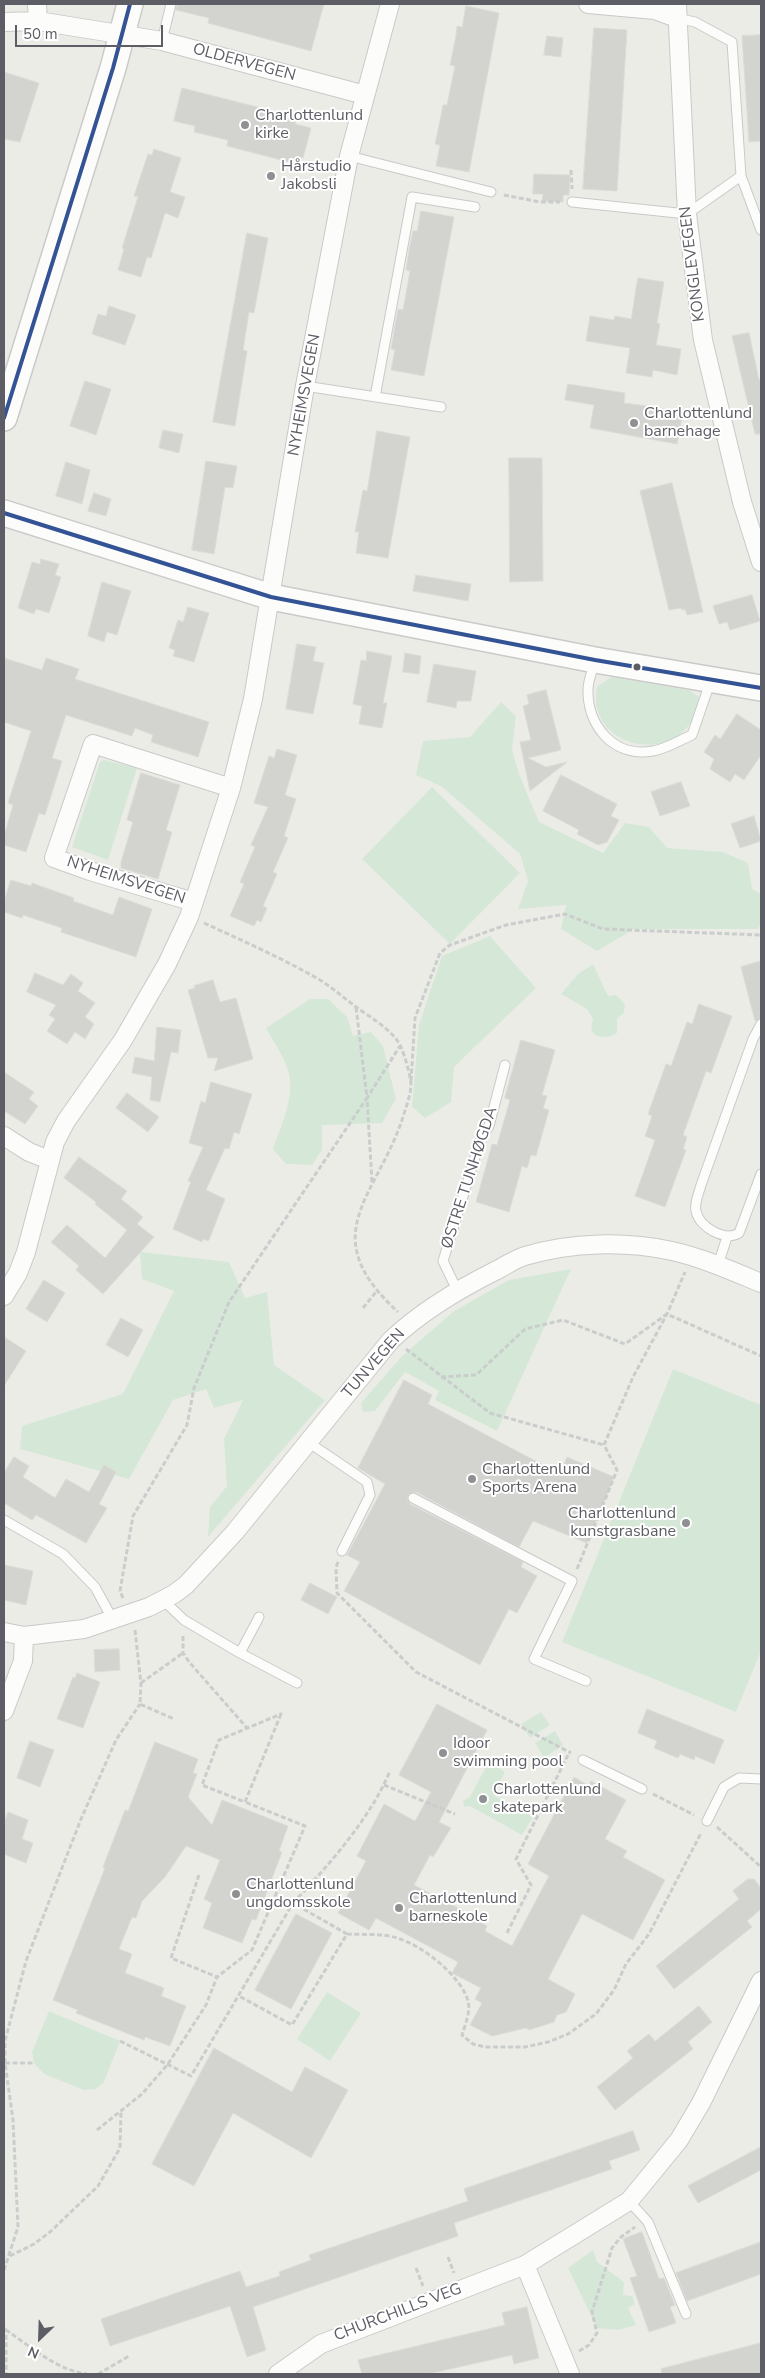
<!DOCTYPE html>
<html>
<head>
<meta charset="utf-8">
<style>
	body { margin:0 }
	#map { position:relative; width:765px; height:2378px; overflow:hidden; background:#ecece7; font-family:"Nunito Sans",sans-serif }
	canvas { display:block }
	.frame { position:absolute; inset:0; border:5px solid #5d5e65; pointer-events:none }
	.north { position:absolute; left:15px; top:2313px; width:50px; height:50px; -webkit-text-stroke:4px #fff; paint-order:stroke; rotate:204deg; font-size:14px; font-weight:700; line-height:20px; text-align:center; color:#5d5e65 }
	.north::after { content:''; display:block; margin:auto; width:18px; height:22px; background:#5d5e65; clip-path:polygon(50% 0,100% 100%,50% 72%,0 100%) }
	.scale { position:absolute; left:15px; top:25px; width:148px; height:22px; box-sizing:border-box; border:2px solid #5d5e65; border-top:0; padding-left:6px; font-size:15px; line-height:18px; white-space:nowrap; color:#5d5e65; -webkit-text-stroke:4px #fff; paint-order:stroke }
</style>
</head>
<body>
<div id="map">
<canvas width="765" height="2378"></canvas>
<div class="frame"></div>
<div class="north">N</div>
<div class="scale">50 m</div>
</div>
<script>
const context = document.querySelector('canvas').getContext('2d');
context.lineJoin = 'round';
function fillPath(path, color) { context.fillStyle = color; context.fill(path, 'evenodd'); }
function stroke(path, color, width, dash) { context.strokeStyle = color; context.lineWidth = width; context.lineCap = dash ? 'butt' : 'round'; context.setLineDash(dash || []); context.stroke(path); }
function drawText(font, color, halo, rows, align = 'center') {
  context.font = font + ' "Nunito Sans",sans-serif'; context.lineWidth = 4; context.setLineDash([]); context.textBaseline = 'middle'; context.strokeStyle = halo; context.fillStyle = color; for (const [text, x, y, turn = 0] of rows) {
    context.save(); context.translate(x, y); context.rotate((+turn || 0) * Math.PI / 180); context.textAlign = isNaN(turn) ? turn : align; if (halo) context.strokeText(text, 0, 0); context.fillText(text, 0, 0); context.restore();
  }
}
const green = new Path2D(`
	M 611,677 L 689,690 L 699,697 C 697,704 696,713 693,719 C 666,767 585,743 597,687 Z
	M 501,702 L 516,716 L 512,750 L 519,774 L 539,822 L 603,853 L 625,823 L 649,827 L 667,848 L 723,852 L 748,863 L 752,889 L 761,894 L 761,924 L 758,929 L 634,929 L 597,951 L 561,929 L 566,905 L 518,909 L 528,881 L 520,854 L 441,786 L 416,775 L 423,741 L 470,737 Z
	M 104,760 L 137,768 L 108,860 L 72,847 L 100,762 Z
	M 432,787 L 520,873 L 450,944 L 362,859 Z
	M 490,936 L 536,988 L 454,1067 L 451,1102 L 425,1118 L 412,1107 L 419,1025 L 442,956 Z
	M 593,964 L 608,996 L 616,995 L 625,1004 L 624,1013 L 617,1019 L 617,1033 C 605,1041 586,1038 593,1019 L 587,1009 L 561,994 L 578,974 Z
	M 310,999 L 328,999 L 347,1017 L 353,1036 L 371,1032 L 383,1046 L 396,1099 L 382,1123 L 322,1125 L 322,1150 L 312,1165 L 286,1164 L 273,1149 C 280,1128 292,1103 290,1081 C 289,1063 274,1043 266,1028 Z
	M 140,1252 L 229,1262 L 245,1298 L 267,1292 L 274,1365 L 325,1400 L 208,1537 L 210,1507 L 227,1486 L 224,1439 L 243,1400 L 214,1408 L 206,1389 L 173,1400 L 129,1479 L 20,1449 L 22,1426 L 123,1394 L 174,1291 L 142,1279 Z
	M 571,1269 L 497,1431 L 435,1400 L 439,1391 L 405,1372 L 375,1411 L 363,1412 L 361,1403 L 402,1356 L 454,1311 L 509,1280 Z
	M 673,1369 L 761,1405 L 761,1651 L 736,1712 L 562,1642 Z
	M 541,1712 L 550,1725 L 530,1738 L 521,1724 Z
	M 555,1731 L 563,1745 L 544,1758 L 535,1743 Z
	M 489,1761 L 505,1772 L 493,1795 L 533,1817 L 522,1835 L 470,1806 L 464,1807 L 463,1801 L 470,1797 Z
	M 327,1992 L 361,2013 L 330,2061 L 297,2039 Z
	M 49,2011 L 120,2041 L 104,2082 L 96,2089 L 84,2090 L 44,2074 L 34,2063 L 32,2052 Z
	M 593,2250 L 597,2262 L 624,2282 L 623,2295 L 632,2296 L 635,2304 L 628,2308 L 636,2325 L 618,2330 L 597,2328 L 568,2268 Z`);
const building = new Path2D(`
	M 177,4 L 324,4 L 311,51 L 208,23 L 209,18 L 176,10 Z
	M 466,6 L 499,13 L 469,172 L 436,166 L 440,145 L 435,144 L 440,121 L 443,105 L 447,105 L 455,66 L 450,65 L 456,36 L 457,26 L 462,27 Z
	M 594,28 L 627,30 L 617,191 L 583,189 Z
	M 761,35 L 761,141 L 749,142 L 742,36 Z
	M 547,36 L 563,38 L 561,57 L 544,55 Z
	M 4,72 L 39,83 L 20,142 L 4,139 Z
	M 182,88 L 297,117 L 295,124 L 311,128 L 303,158 L 299,157 L 297,164 L 227,146 L 228,140 L 194,132 L 195,126 L 174,121 Z
	M 154,149 L 181,158 L 170,192 L 185,197 L 178,218 L 165,213 L 151,258 L 147,257 L 141,277 L 118,270 L 124,249 L 122,248 L 138,197 L 134,196 L 148,154 L 152,155 Z
	M 534,174 L 570,175 L 569,195 L 563,195 L 563,202 L 542,201 L 543,194 L 533,194 Z
	M 421,211 L 454,217 L 424,376 L 391,370 L 395,350 L 391,349 L 398,309 L 403,310 L 410,271 L 406,270 L 409,250 L 413,231 L 417,231 Z
	M 247,233 L 268,238 L 254,313 L 249,312 L 243,350 L 247,351 L 235,426 L 213,422 Z
	M 638,278 L 664,282 L 657,323 L 660,324 L 656,345 L 681,349 L 677,375 L 653,370 L 652,377 L 626,373 L 630,348 L 586,341 L 590,316 L 614,320 L 615,316 L 631,319 Z
	M 109,306 L 136,315 L 125,345 L 92,334 L 98,314 L 106,316 Z
	M 749,333 L 759,380 L 761,379 L 761,434 L 755,434 L 732,336 Z
	M 85,381 L 111,389 L 96,435 L 70,426 Z
	M 568,384 L 625,393 L 624,403 L 647,406 L 647,409 L 653,407 L 683,412 L 677,444 L 590,428 L 594,405 L 565,400 Z
	M 163,430 L 183,434 L 179,453 L 159,448 Z
	M 377,431 L 410,437 L 388,558 L 356,553 L 359,532 L 355,532 L 363,490 L 367,491 Z
	M 509,458 L 542,458 L 543,581 L 510,582 Z
	M 206,461 L 237,466 L 233,488 L 225,487 L 214,554 L 192,550 Z
	M 66,462 L 90,470 L 82,504 L 56,496 Z
	M 672,483 L 703,612 L 687,615 L 685,609 L 682,610 L 681,608 L 669,610 L 640,491 Z
	M 94,493 L 111,499 L 106,516 L 88,511 Z
	M 41,559 L 59,564 L 55,575 L 61,577 L 49,613 L 36,609 L 34,614 L 18,608 L 32,562 L 40,564 Z
	M 416,575 L 471,584 L 468,601 L 413,591 Z
	M 102,582 L 131,591 L 117,635 L 107,632 L 104,642 L 88,636 Z
	M 752,595 L 760,621 L 730,630 L 727,622 L 719,624 L 713,606 Z
	M 188,607 L 209,613 L 194,662 L 173,656 L 175,650 L 169,648 L 178,620 L 183,622 Z
	M 297,644 L 316,647 L 313,661 L 324,663 L 313,714 L 286,709 Z
	M 367,651 L 392,656 L 383,703 L 387,703 L 382,728 L 359,724 L 362,706 L 353,704 L 361,660 L 366,661 Z
	M 405,653 L 421,656 L 419,674 L 403,672 Z
	M 4,658 L 42,670 L 46,658 L 79,669 L 75,679 L 209,722 L 198,757 L 151,742 L 153,735 L 135,728 L 132,736 L 66,715 L 52,758 L 62,761 L 45,815 L 39,813 L 26,852 L 4,845 L 4,836 L 13,805 L 8,803 L 31,731 L 4,722 Z
	M 434,664 L 476,671 L 471,701 L 457,701 L 456,708 L 427,702 Z
	M 546,690 L 561,750 L 528,758 L 546,767 L 567,762 L 530,791 L 520,742 L 531,740 L 523,706 L 529,704 L 527,695 Z
	M 737,714 L 761,730 L 761,755 L 744,780 L 735,774 L 730,782 L 710,769 L 714,759 L 704,752 L 715,735 L 720,739 Z
	M 277,749 L 297,755 L 285,795 L 296,799 L 284,836 L 288,838 L 273,872 L 277,874 L 263,906 L 267,908 L 261,922 L 257,920 L 254,926 L 230,916 L 244,884 L 240,882 L 255,847 L 251,845 L 268,807 L 254,803 L 269,756 L 274,758 Z
	M 141,773 L 180,785 L 166,830 L 172,832 L 158,879 L 121,868 L 121,862 L 133,822 L 127,820 Z
	M 561,775 L 617,804 L 611,816 L 619,820 L 607,842 L 598,845 L 577,834 L 579,830 L 543,811 Z
	M 681,782 L 690,806 L 660,816 L 651,792 Z
	M 754,816 L 761,841 L 740,848 L 731,824 Z
	M 11,880 L 31,886 L 32,883 L 74,898 L 73,901 L 113,915 L 119,897 L 152,909 L 136,957 L 61,932 L 62,928 L 23,915 L 22,918 L 4,912 L 4,902 Z
	M 761,961 L 761,1018 L 755,1021 L 741,967 Z
	M 35,973 L 63,985 L 71,974 L 83,983 L 78,991 L 95,1003 L 85,1017 L 94,1024 L 85,1039 L 75,1032 L 67,1044 L 47,1031 L 55,1019 L 49,1015 L 56,1005 L 27,992 Z
	M 213,980 L 220,1002 L 236,998 L 253,1059 L 214,1071 L 218,1058 L 208,1058 L 188,990 L 195,988 L 194,986 Z
	M 699,1004 L 732,1016 L 711,1073 L 706,1071 L 683,1135 L 687,1137 L 683,1149 L 686,1150 L 665,1207 L 635,1196 L 655,1140 L 645,1136 L 652,1116 L 648,1114 L 666,1064 L 671,1066 L 687,1022 L 692,1024 Z
	M 157,1027 L 181,1030 L 178,1053 L 171,1052 L 160,1102 L 150,1100 L 152,1077 L 132,1073 L 135,1057 L 154,1061 Z
	M 521,1040 L 555,1050 L 542,1095 L 547,1096 L 543,1108 L 549,1110 L 536,1156 L 531,1155 L 527,1168 L 522,1166 L 509,1212 L 476,1202 L 492,1144 L 497,1145 L 510,1100 L 505,1098 Z
	M 4,1072 L 34,1092 L 29,1099 L 38,1106 L 25,1124 L 4,1111 Z
	M 211,1082 L 252,1094 L 239,1134 L 234,1132 L 229,1149 L 225,1148 L 206,1190 L 225,1199 L 209,1240 L 208,1241 L 203,1239 L 202,1242 L 173,1229 L 191,1182 L 188,1181 L 203,1147 L 189,1143 L 201,1101 L 205,1103 Z
	M 127,1093 L 159,1117 L 148,1132 L 116,1108 Z
	M 79,1157 L 127,1191 L 121,1199 L 143,1217 L 137,1224 L 154,1237 L 103,1294 L 76,1270 L 79,1266 L 51,1242 L 67,1225 L 105,1258 L 127,1230 L 95,1204 L 96,1202 L 64,1178 Z
	M 44,1280 L 65,1293 L 47,1322 L 26,1309 Z
	M 121,1318 L 143,1330 L 128,1357 L 106,1345 Z
	M 4,1337 L 26,1351 L 4,1386 Z
	M 404,1380 L 432,1395 L 428,1404 L 560,1474 L 567,1457 L 614,1477 L 587,1543 L 533,1521 L 519,1547 L 416,1492 L 408,1495 L 407,1499 L 410,1504 L 523,1562 L 521,1567 L 537,1576 L 517,1613 L 509,1609 L 480,1665 L 344,1591 L 360,1562 L 347,1555 L 385,1484 L 358,1468 Z
	M 14,1457 L 29,1466 L 23,1477 L 55,1498 L 66,1479 L 89,1492 L 104,1465 L 116,1472 L 99,1504 L 107,1508 L 86,1543 L 36,1515 L 32,1520 L 4,1503 L 4,1473 Z
	M 4,1565 L 33,1571 L 26,1605 L 4,1600 Z
	M 310,1583 L 337,1597 L 328,1614 L 301,1600 Z
	M 119,1649 L 120,1670 L 95,1672 L 94,1650 Z
	M 77,1673 L 100,1682 L 83,1728 L 57,1719 L 73,1677 L 75,1678 Z
	M 437,1704 L 487,1730 L 439,1822 L 451,1828 L 433,1857 L 430,1855 L 414,1885 L 481,1920 L 480,1922 L 487,1926 L 485,1931 L 512,1946 L 549,1876 L 528,1864 L 574,1777 L 589,1786 L 591,1781 L 626,1800 L 605,1839 L 627,1851 L 623,1857 L 665,1880 L 633,1940 L 582,1914 L 548,1979 L 575,1994 L 566,2012 L 557,2015 L 554,2022 L 529,2030 L 526,2028 L 492,2036 L 470,2025 L 482,2003 L 475,1999 L 481,1988 L 452,1973 L 458,1962 L 376,1918 L 369,1930 L 338,1913 L 366,1861 L 357,1856 L 384,1804 L 415,1821 L 431,1792 L 399,1775 Z
	M 647,1709 L 724,1740 L 714,1764 L 695,1756 L 694,1760 L 680,1754 L 678,1758 L 654,1748 L 657,1741 L 638,1733 Z
	M 30,1741 L 54,1750 L 40,1787 L 17,1778 Z
	M 155,1742 L 198,1759 L 193,1773 L 197,1774 L 188,1797 L 212,1825 L 222,1800 L 288,1826 L 279,1851 L 282,1852 L 256,1920 L 252,1919 L 242,1943 L 203,1928 L 212,1903 L 204,1899 L 220,1860 L 186,1846 L 165,1877 L 142,1901 L 136,1918 L 132,1917 L 119,1949 L 132,1954 L 125,1973 L 164,1988 L 161,1996 L 186,2006 L 170,2046 L 145,2037 L 144,2040 L 76,2013 L 78,2010 L 53,2000 L 105,1868 L 103,1867 L 125,1810 L 128,1811 Z
	M 8,1812 L 28,1820 L 22,1839 L 33,1843 L 26,1863 L 4,1854 L 4,1824 Z
	M 748,1879 L 754,1879 L 761,1888 L 761,1909 L 747,1921 L 752,1927 L 674,1989 L 656,1966 L 739,1899 L 733,1891 Z
	M 296,1914 L 332,1933 L 291,2009 L 255,1990 Z
	M 699,2006 L 712,2022 L 688,2042 L 693,2049 L 615,2110 L 597,2087 L 633,2058 L 627,2051 L 649,2034 L 655,2041 Z
	M 214,2048 L 292,2092 L 305,2067 L 348,2090 L 311,2158 L 233,2113 L 194,2186 L 152,2164 Z
	M 633,2131 L 640,2150 L 609,2161 L 612,2169 L 454,2223 L 458,2236 L 253,2307 L 266,2350 L 247,2357 L 230,2306 L 110,2346 L 101,2319 L 240,2271 L 246,2287 L 280,2276 L 279,2272 L 311,2260 L 309,2255 L 468,2201 L 464,2189 Z
	M 761,2147 L 761,2170 L 698,2203 L 688,2186 Z
	M 642,2232 L 659,2279 L 664,2278 L 675,2305 L 670,2307 L 676,2323 L 649,2332 L 630,2278 L 637,2276 L 623,2239 Z
	M 761,2242 L 761,2274 L 687,2301 L 676,2273 Z
	M 527,2307 L 539,2358 L 514,2364 L 512,2355 L 428,2374 L 362,2374 L 358,2360 L 505,2325 L 502,2313 Z
	M 761,2343 L 761,2374 L 662,2374 L 661,2369 Z`);
const path = new Path2D(`
	M 571,170 L 572,189
	M 504,195 L 540,202 L 560,202
	M 204,923 C 243,941 282,958 320,980 C 333,988 344,998 356,1007 C 370,1017 394,1031 401,1047 C 405,1057 410,1073 411,1084 C 411,1095 405,1110 402,1120 C 375,1199 314,1235 398,1312
	M 411,1081 L 415,1018 L 440,953 L 450,945 L 506,925 L 565,914 L 603,929 L 761,935
	M 372,1182 L 367,1098 L 400,1046
	M 363,1308 L 376,1292
	M 406,1349 L 490,1413 L 604,1445
	M 441,1377 L 476,1375 L 525,1329 L 563,1320 L 625,1344 L 667,1314 L 761,1356
	M 338,1562 L 336,1567 L 337,1593 L 416,1672 L 571,1753
	M 577,1569 L 617,1470 L 604,1445 L 633,1377 L 667,1314 L 685,1272
	M 123,1598 L 120,1591 L 133,1516 L 187,1425 L 194,1388 L 229,1302 L 367,1098 L 356,1007
	M 135,1630 L 141,1684 L 140,1704 L 174,1719
	M 183,1636 L 183,1653 L 190,1663 L 247,1728
	M 141,1683 L 183,1653
	M 281,1714 L 245,1802 L 202,1785 L 219,1740 Z
	M 384,1785 L 455,1814
	M 653,1794 L 694,1815
	M 717,1827 L 761,1867
	M 199,1875 L 171,1958 L 217,1977
	M 293,1903 C 328,1866 370,1819 390,1771
	M 507,1933 L 531,1885 L 516,1859 L 568,1755
	M 347,1934 C 363,1935 382,1933 397,1938 C 422,1945 461,1976 468,2001 C 471,2011 465,2025 462,2035 L 473,2044 L 485,2047 L 525,2047 L 548,2042 L 568,2034 L 596,2014 L 614,1990 L 626,1964 L 649,1934 L 701,1833
	M 120,2041 L 191,2076 L 293,1903 L 347,1934 L 292,2025 L 239,1996
	M 5,2063 L 34,2063
	M 97,2130 L 142,2094 L 168,2064 L 206,2005 L 217,1977 L 252,1950 L 305,1826 L 245,1802
	M 10,2256 L 34,2244 L 50,2232 L 98,2186 L 120,2148 L 121,2112
	M 448,2257 L 454,2273
	M 416,2268 L 423,2286
	M 4,2270 L 18,2227 L 13,2120 L 5,2063 L 5,2041 L 26,1961 L 81,1819 L 116,1740 L 140,1704
	M 4,2328 L 6,2330 L 6,2374
	M 6,2330 C 30,2346 58,2371 87,2374
	M 579,2351 L 589,2345 L 597,2333 L 592,2312 L 612,2248 L 621,2237 L 635,2227
	M 98,2374 L 129,2356`);
const lane = new Path2D(`
	M 677,18 L 695,22 L 732,42 L 741,176 L 761,230
	M 162,41 L 171,4
	M 349,156 L 491,192
	M 572,202 L 687,214 L 741,176
	M 305,386 L 441,407
	M 375,397 L 412,197 L 475,207
	M 594,662 C 593,671 588,680 588,689 C 587,726 614,758 653,751 C 666,749 680,740 692,735 L 711,680
	M 761,1024 L 753,1039 L 701,1185 C 699,1193 694,1203 696,1211 C 699,1227 725,1242 739,1233 L 761,1174
	M 718,1265 L 727,1237
	M 457,1290 L 443,1261 L 481,1138 L 489,1126 L 505,1065
	M 308,1442 L 367,1482 L 370,1495 L 342,1551
	M 413,1498 L 572,1581 L 534,1659 L 586,1681
	M 4,1520 L 63,1554 L 95,1587 L 113,1620
	M 163,1600 L 184,1620 L 240,1653 L 259,1617
	M 240,1653 L 297,1683
	M 583,1760 L 642,1789
	M 707,1821 L 724,1787 L 739,1778 L 761,1779
	M 629,2201 L 648,2222 L 686,2314`);
const street = new Path2D(`
	M 37,4 L 38,21
	M 588,4 L 655,10 L 677,18
	M 677,4 L 687,214 L 703,340 L 742,502 L 761,562
	M 4,22 L 38,21 L 162,41 L 365,95
	M 194,902 L 90,871 L 54,858 L 93,744 L 231,788
	M 4,1136 L 29,1152 L 49,1160
	M 4,1296 L 18,1273 L 26,1252 L 55,1142 L 66,1121 L 123,1040 L 167,964 L 189,917 L 231,788 L 253,699 L 305,386 L 349,156 L 390,4
	M 4,1632 L 24,1636 L 84,1629 L 149,1607 L 174,1594 L 186,1585 L 235,1532 L 391,1340 C 422,1311 457,1290 495,1271 C 505,1266 515,1259 525,1256 C 572,1242 625,1241 672,1251 C 703,1258 732,1271 761,1283
	M 4,1711 L 23,1661 L 24,1636
	M 525,2265 L 570,2374
	M 278,2374 L 321,2344 L 525,2265 L 629,2201 L 679,2140 L 701,2103 L 761,1981`);
const secondary = new Path2D(`
	M 4,418 L 113,68 L 130,4
	M 4,513 L 271,597 L 595,660 L 761,688`);
const bus1 = new Path2D(`
	M 4,418 L 113,68 L 130,4
	M 4,513 L 271,597 L 595,660 L 761,688`);
const markers = [
	[245,125,5,"#8f9092"],
	[271,176,5,"#8f9092"],
	[634,423,5,"#8f9092"],
	[637,667,4.5,"#5d5e65"],
	[472,1479,5,"#8f9092"],
	[686,1523,5,"#8f9092"],
	[443,1753,5,"#8f9092"],
	[483,1799,5,"#8f9092"],
	[236,1894,5,"#8f9092"],
	[399,1908,5,"#8f9092"]
];
const streetNames = [
	["OLDERVEGEN",244,63,15],
	["KONGLEVEGEN",693,264,-97],
	["NYHEIMSVEGEN",305,395,-80],
	["NYHEIMSVEGEN",126,881,18],
	["ØSTRE TUNHØGDA",470,1178,-72],
	["TUNVEGEN",374,1364,-49],
	["CHURCHILLS VEG",398,2313,-21]
];
const poiNames = [
	["Charlottenlund",255,116],
	["kirke",255,134],
	["Hårstudio",281,167],
	["Jakobsli",281,185],
	["Charlottenlund",644,414],
	["barnehage",644,432],
	["Charlottenlund",482,1470],
	["Sports Arena",482,1488],
	["Charlottenlund",676,1514,"right"],
	["kunstgrasbane",676,1532,"right"],
	["Idoor",453,1744],
	["swimming pool",453,1762],
	["Charlottenlund",493,1790],
	["skatepark",493,1808],
	["Charlottenlund",246,1885],
	["ungdomsskole",246,1903],
	["Charlottenlund",409,1899],
	["barneskole",409,1917]
];
fillPath(green, '#d5e8d8');
fillPath(building, '#d3d3d0');
stroke(building, '#dcdcd6', 1);
stroke(lane, '#c9c9c9', 11);
stroke(street, '#c9c9c9', 20);
stroke(secondary, '#cacaca', 28);
stroke(path, '#c9cdcc', 3, [5, 2.5]);
stroke(lane, '#fcfcfb', 9);
stroke(street, '#fcfcfb', 18);
stroke(secondary, '#fcfcfb', 25);
stroke(bus1, '#335395', 4);
for (const [x, y, r, color] of markers) { const dot = new Path2D(); dot.arc(x, y, r, 0, 2 * Math.PI); context.fillStyle = color; context.fill(dot); stroke(dot, '#fff', 2); }
drawText('16px', '#5d5e65', '#fff', streetNames);
drawText('16px', '#5d5e65', '#fff', poiNames, 'left');
</script>
</body>
</html>
